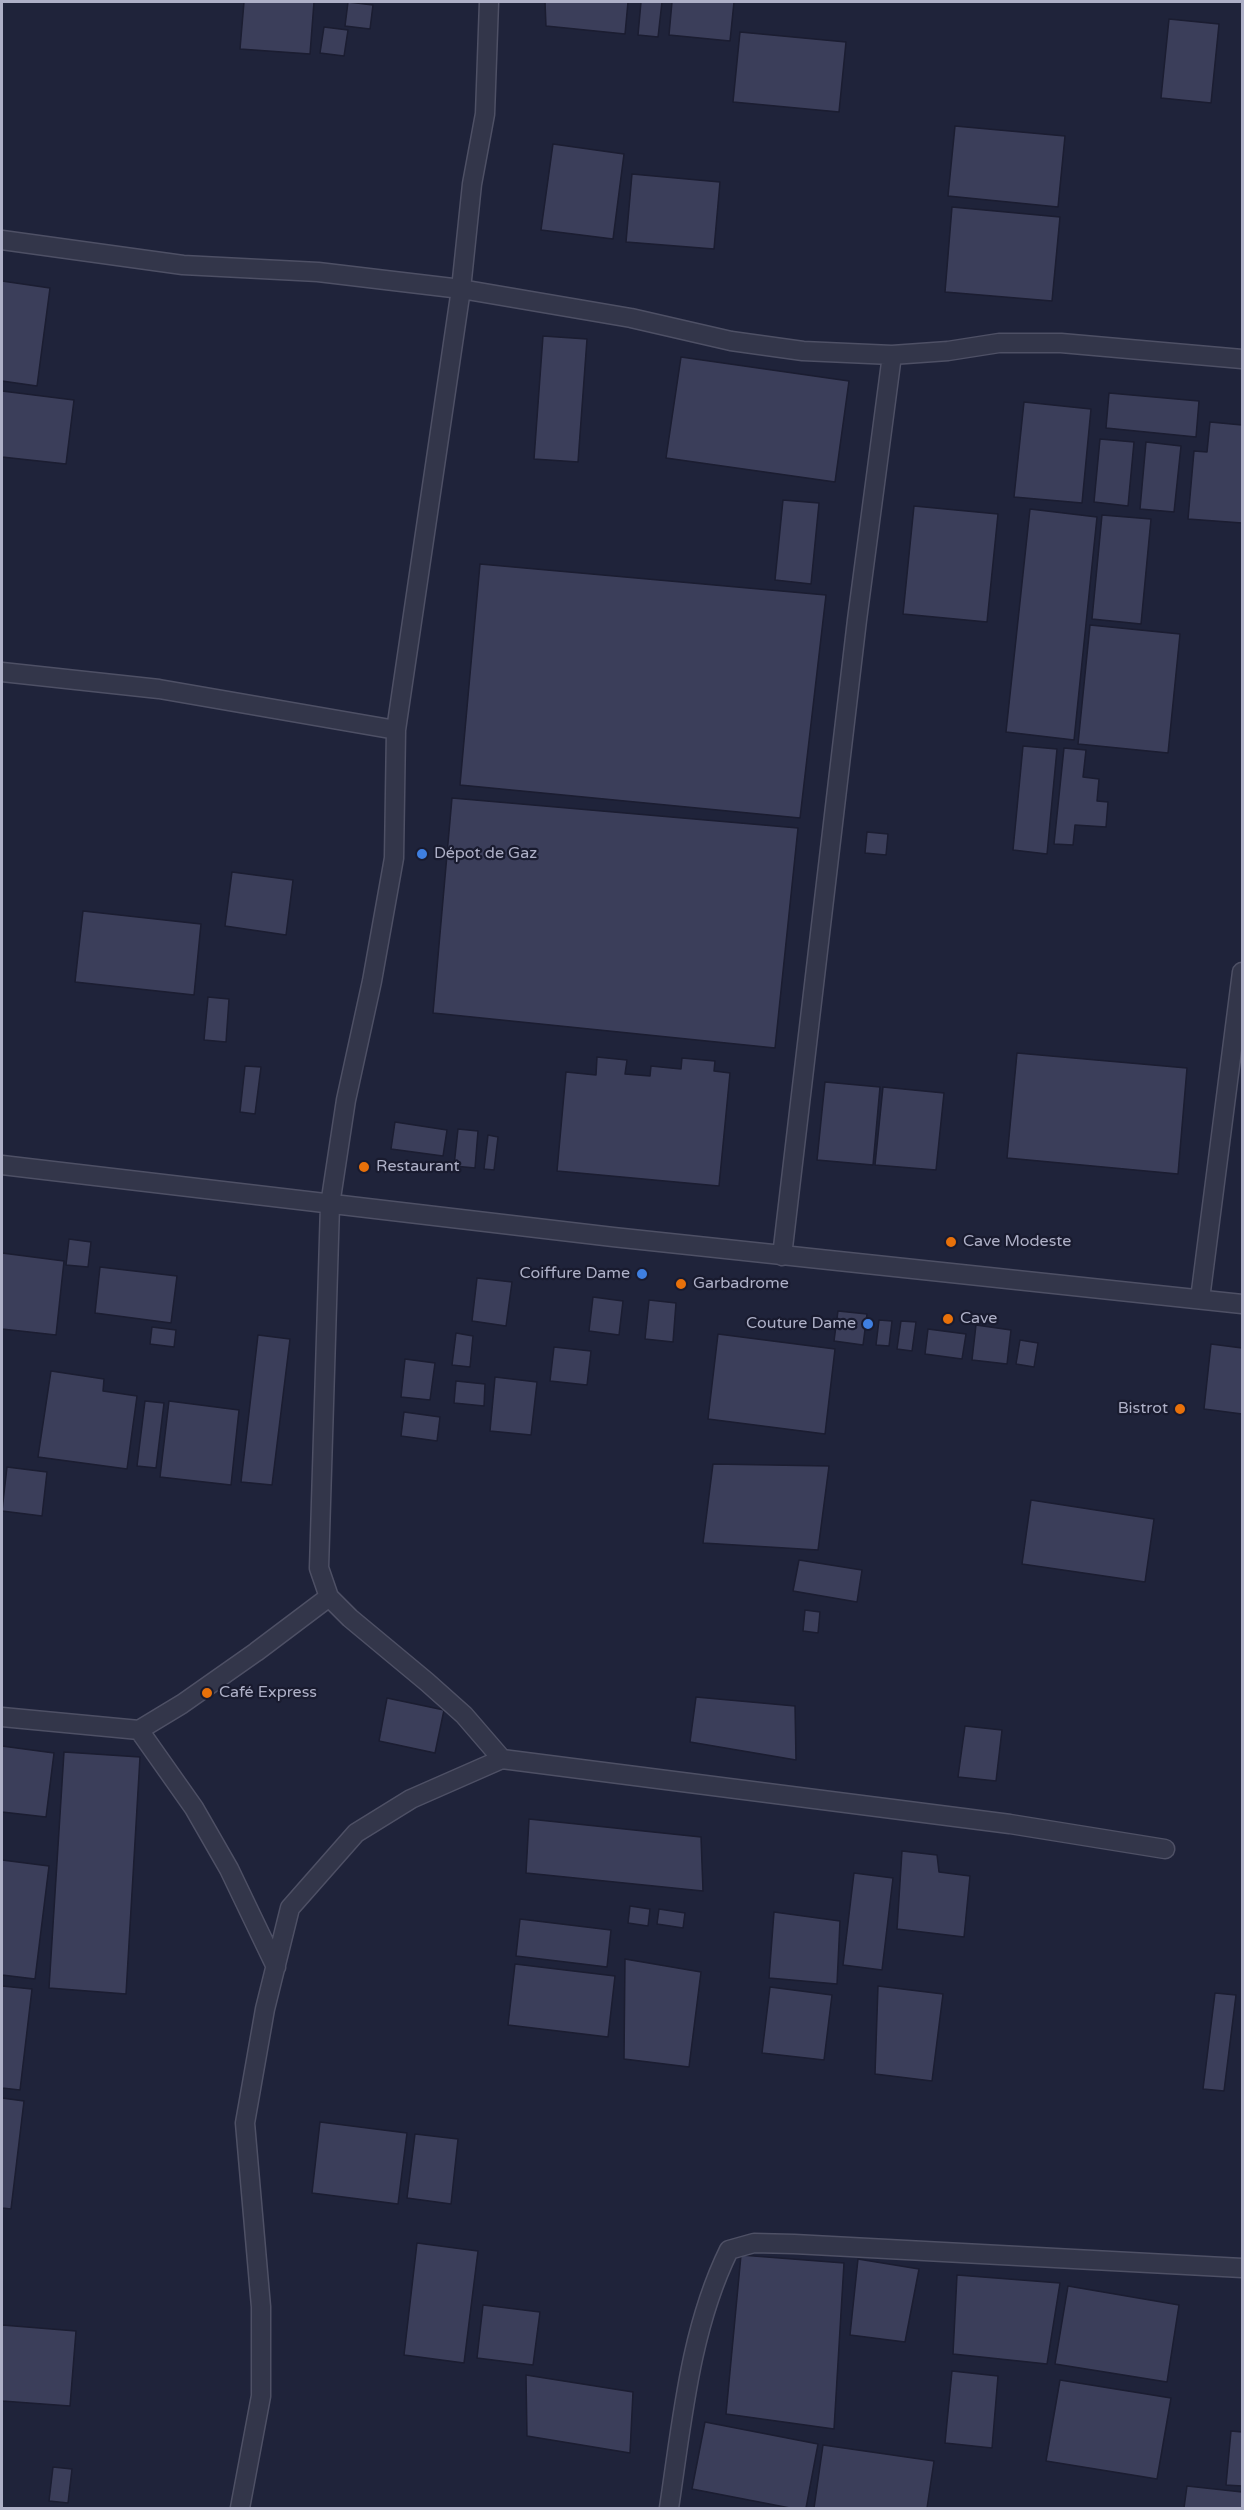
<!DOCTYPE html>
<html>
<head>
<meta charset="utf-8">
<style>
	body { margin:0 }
	#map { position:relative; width:1244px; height:2510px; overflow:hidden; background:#1f233a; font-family:"Varela Round",sans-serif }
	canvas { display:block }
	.frame { position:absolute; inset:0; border:3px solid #aeb0c7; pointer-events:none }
</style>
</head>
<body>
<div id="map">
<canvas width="1244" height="2510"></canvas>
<div class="frame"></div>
</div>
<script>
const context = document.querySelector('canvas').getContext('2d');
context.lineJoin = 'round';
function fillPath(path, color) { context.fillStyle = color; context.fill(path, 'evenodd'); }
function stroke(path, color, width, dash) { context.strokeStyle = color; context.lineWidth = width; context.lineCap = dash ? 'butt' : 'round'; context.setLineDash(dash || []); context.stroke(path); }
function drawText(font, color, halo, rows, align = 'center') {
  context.font = font + ' "Varela Round",sans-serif'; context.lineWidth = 4.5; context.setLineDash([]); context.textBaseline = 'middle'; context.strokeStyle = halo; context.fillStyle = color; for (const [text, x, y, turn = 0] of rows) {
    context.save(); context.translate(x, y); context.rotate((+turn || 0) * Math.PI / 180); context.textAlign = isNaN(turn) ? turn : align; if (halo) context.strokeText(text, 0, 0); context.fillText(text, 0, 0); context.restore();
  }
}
const building = new Path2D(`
	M 244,2 L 314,2 L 310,54 L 240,49 Z
	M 348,2 L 373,5 L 370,29 L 345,26 Z
	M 545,2 L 628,2 L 625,34 L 546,26 Z
	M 641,2 L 662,2 L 658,37 L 638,35 Z
	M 672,2 L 734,2 L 730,41 L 669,35 Z
	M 1169,19 L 1219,24 L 1211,103 L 1161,98 Z
	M 324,27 L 348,30 L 344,56 L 320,53 Z
	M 740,32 L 846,42 L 839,112 L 733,102 Z
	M 955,126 L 1065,136 L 1058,207 L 948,196 Z
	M 553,144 L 624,154 L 613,239 L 541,230 Z
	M 632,174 L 720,182 L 714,249 L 626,242 Z
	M 952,207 L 1060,217 L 1052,301 L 945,292 Z
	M 2,281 L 50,288 L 37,386 L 2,381 Z
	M 543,336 L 587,339 L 578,462 L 534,459 Z
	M 681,357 L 849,381 L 835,482 L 666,458 Z
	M 2,391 L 74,400 L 66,464 L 2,457 Z
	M 1109,393 L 1199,401 L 1196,437 L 1106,428 Z
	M 1024,402 L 1091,409 L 1082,503 L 1014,497 Z
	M 1210,422 L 1242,425 L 1242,523 L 1188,519 L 1194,451 L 1207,452 Z
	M 1100,439 L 1134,442 L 1128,506 L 1094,502 Z
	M 1146,442 L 1181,446 L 1174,512 L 1140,509 Z
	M 783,500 L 819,503 L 811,584 L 775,580 Z
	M 914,506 L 998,514 L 987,622 L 903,614 Z
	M 1030,509 L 1097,517 L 1074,740 L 1006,732 Z
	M 1102,515 L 1151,519 L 1141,624 L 1092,619 Z
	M 480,564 L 826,595 L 800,818 L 460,785 Z
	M 1090,625 L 1180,634 L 1168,753 L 1078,744 Z
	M 1023,746 L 1057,749 L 1047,854 L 1013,850 Z
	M 1064,748 L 1086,750 L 1083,777 L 1099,779 L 1097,801 L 1108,802 L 1106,827 L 1075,825 L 1073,845 L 1054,844 Z
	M 452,798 L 798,828 L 775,1048 L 433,1013 Z
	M 867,832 L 888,834 L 886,855 L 865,853 Z
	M 232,872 L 293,880 L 286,935 L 225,926 Z
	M 83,911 L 201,924 L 194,995 L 75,982 Z
	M 208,997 L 229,999 L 226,1042 L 204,1040 Z
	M 1017,1053 L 1187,1068 L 1178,1174 L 1007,1158 Z
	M 597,1057 L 627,1060 L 625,1074 L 650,1076 L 651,1066 L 681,1069 L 682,1058 L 715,1061 L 714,1071 L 730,1073 L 719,1186 L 557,1171 L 566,1072 L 596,1075 Z
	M 245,1066 L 261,1067 L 255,1114 L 240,1112 Z
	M 825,1082 L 880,1087 L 873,1165 L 817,1160 Z
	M 883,1087 L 944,1093 L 936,1170 L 875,1165 Z
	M 395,1122 L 447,1130 L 443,1156 L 391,1149 Z
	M 458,1129 L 478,1131 L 475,1168 L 454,1166 Z
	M 488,1135 L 498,1137 L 494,1170 L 484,1169 Z
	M 69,1239 L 91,1242 L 88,1267 L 66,1265 Z
	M 2,1253 L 64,1261 L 56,1335 L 2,1329 Z
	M 100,1267 L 177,1276 L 171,1323 L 95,1313 Z
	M 477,1278 L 512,1282 L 506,1326 L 472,1321 Z
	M 593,1297 L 623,1301 L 619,1335 L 589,1331 Z
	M 649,1300 L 676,1303 L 673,1342 L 645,1339 Z
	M 838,1311 L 867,1314 L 863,1345 L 834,1341 Z
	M 879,1320 L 892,1321 L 889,1346 L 876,1345 Z
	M 901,1321 L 916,1322 L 912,1351 L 897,1349 Z
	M 976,1325 L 1011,1330 L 1007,1364 L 972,1360 Z
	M 152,1327 L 176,1330 L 174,1347 L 150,1344 Z
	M 928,1329 L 966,1334 L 962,1359 L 925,1354 Z
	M 456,1333 L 473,1336 L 470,1367 L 452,1365 Z
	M 718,1334 L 835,1349 L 825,1434 L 708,1419 Z
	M 258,1335 L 290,1339 L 272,1485 L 241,1482 Z
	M 1020,1340 L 1038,1343 L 1034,1367 L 1016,1364 Z
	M 1211,1344 L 1242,1348 L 1242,1414 L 1204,1409 Z
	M 554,1347 L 591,1351 L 587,1385 L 550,1381 Z
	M 405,1359 L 435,1363 L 430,1400 L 401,1397 Z
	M 51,1371 L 104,1379 L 103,1391 L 137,1396 L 127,1469 L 38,1457 Z
	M 495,1377 L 537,1382 L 531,1435 L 490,1431 Z
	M 456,1381 L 485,1384 L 484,1406 L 454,1403 Z
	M 145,1401 L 164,1403 L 156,1468 L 137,1466 Z
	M 169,1401 L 239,1410 L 231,1485 L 160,1477 Z
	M 404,1412 L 440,1417 L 437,1441 L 401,1436 Z
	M 713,1464 L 829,1466 L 818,1550 L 703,1543 Z
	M 7,1467 L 47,1472 L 42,1516 L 2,1511 Z
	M 1031,1500 L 1154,1519 L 1145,1582 L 1022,1564 Z
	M 799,1560 L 862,1570 L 857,1602 L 793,1591 Z
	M 805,1610 L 820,1612 L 818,1633 L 803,1631 Z
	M 696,1697 L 795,1706 L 796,1760 L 690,1742 Z
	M 387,1698 L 444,1710 L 435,1753 L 379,1741 Z
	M 965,1726 L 1002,1730 L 996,1781 L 958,1777 Z
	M 2,1746 L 54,1753 L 46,1817 L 2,1812 Z
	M 64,1752 L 140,1757 L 126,1994 L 49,1988 Z
	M 529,1819 L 701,1837 L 703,1891 L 526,1873 Z
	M 902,1851 L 937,1855 L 939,1872 L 970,1876 L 964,1937 L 897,1929 Z
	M 2,1860 L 49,1866 L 35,1979 L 2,1975 Z
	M 854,1873 L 893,1878 L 882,1970 L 843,1965 Z
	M 630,1906 L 650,1909 L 648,1926 L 628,1923 Z
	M 659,1909 L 685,1913 L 683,1928 L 657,1924 Z
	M 774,1912 L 840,1921 L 837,1984 L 769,1978 Z
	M 520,1919 L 611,1930 L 607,1967 L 516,1956 Z
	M 625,1959 L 701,1972 L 689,2067 L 624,2059 Z
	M 515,1964 L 615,1976 L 608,2037 L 508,2025 Z
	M 2,1986 L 32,1989 L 20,2090 L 2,2088 Z
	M 878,1986 L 943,1994 L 932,2081 L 875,2074 Z
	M 770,1987 L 832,1995 L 824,2060 L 762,2053 Z
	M 1215,1993 L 1236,1995 L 1224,2091 L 1203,2089 Z
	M 2,2098 L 24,2101 L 11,2209 L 2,2208 Z
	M 320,2122 L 407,2133 L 398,2204 L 312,2193 Z
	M 415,2134 L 458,2139 L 451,2204 L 407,2198 Z
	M 417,2243 L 478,2251 L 464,2363 L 404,2355 Z
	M 741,2255 L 844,2263 L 834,2429 L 726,2414 Z
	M 858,2259 L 919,2269 L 905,2342 L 850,2335 Z
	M 957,2275 L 1060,2283 L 1047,2364 L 953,2354 Z
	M 1068,2286 L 1179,2305 L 1167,2382 L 1055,2364 Z
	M 483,2305 L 540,2312 L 533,2365 L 477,2358 Z
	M 2,2325 L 76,2331 L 70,2406 L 2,2401 Z
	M 952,2371 L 998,2376 L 992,2448 L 945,2443 Z
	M 526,2375 L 633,2392 L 630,2453 L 527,2436 Z
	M 1060,2380 L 1171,2398 L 1157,2479 L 1046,2461 Z
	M 705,2422 L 818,2444 L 806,2508 L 790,2508 L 692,2489 Z
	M 1231,2431 L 1242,2432 L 1242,2486 L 1226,2485 Z
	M 823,2445 L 934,2461 L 927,2508 L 814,2508 Z
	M 53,2467 L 72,2469 L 68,2503 L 49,2501 Z
	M 1187,2486 L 1242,2492 L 1242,2508 L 1184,2508 Z`);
const minor = new Path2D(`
	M 489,2 L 485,114 L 472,184 L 461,289 L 396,730 L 394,858 L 372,981 L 346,1100 L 330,1205 L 319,1568 L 329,1597 L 350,1618 L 427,1682 L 464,1715 L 502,1759
	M 2,240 L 183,265 L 318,272 L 461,289 L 631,318 L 731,341 L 803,351 L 892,355 L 948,351 L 999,343 L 1061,343 L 1242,359
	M 2,672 L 159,689 L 396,730
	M 2,1165 L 613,1237 L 1242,1304
	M 782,1256 L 857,620 L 892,355
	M 1200,1299 L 1242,972
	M 2,1717 L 139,1730 L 182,1704 L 256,1652 L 329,1597
	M 139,1730 L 194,1808 L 229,1869 L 276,1967
	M 240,2508 L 261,2396 L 261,2307 L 245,2123 L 265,2009 L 290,1908 L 356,1833 L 411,1799 L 502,1759 L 1010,1824 L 1165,1849
	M 669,2508 C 682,2422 690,2329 729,2250 L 754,2243 L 794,2244 L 1242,2268`);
const markers = [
	[422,854,6,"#3f7fe0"],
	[364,1167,6,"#e8710a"],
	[951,1242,6,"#e8710a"],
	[642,1274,6,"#3f7fe0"],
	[681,1284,6,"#e8710a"],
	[948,1319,6,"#e8710a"],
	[868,1324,6,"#3f7fe0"],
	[1180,1409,6,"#e8710a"],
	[207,1693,6,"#e8710a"]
];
const poiNames = [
	["Dépot de Gaz",434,854],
	["Restaurant",376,1167],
	["Cave Modeste",963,1242],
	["Coiffure Dame",630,1274,"right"],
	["Garbadrome",693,1284],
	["Cave",960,1319],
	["Couture Dame",856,1324,"right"],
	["Bistrot",1168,1409,"right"],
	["Café Express",219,1693]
];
fillPath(building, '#3b3e5a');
stroke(building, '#1b1d31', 1.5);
stroke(minor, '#4e5065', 21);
stroke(minor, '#33364a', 18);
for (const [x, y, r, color] of markers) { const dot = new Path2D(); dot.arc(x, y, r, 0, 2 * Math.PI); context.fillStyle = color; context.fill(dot); stroke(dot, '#191b2f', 2); }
drawText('16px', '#aeb0c7', '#191b2f', poiNames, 'left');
</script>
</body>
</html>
